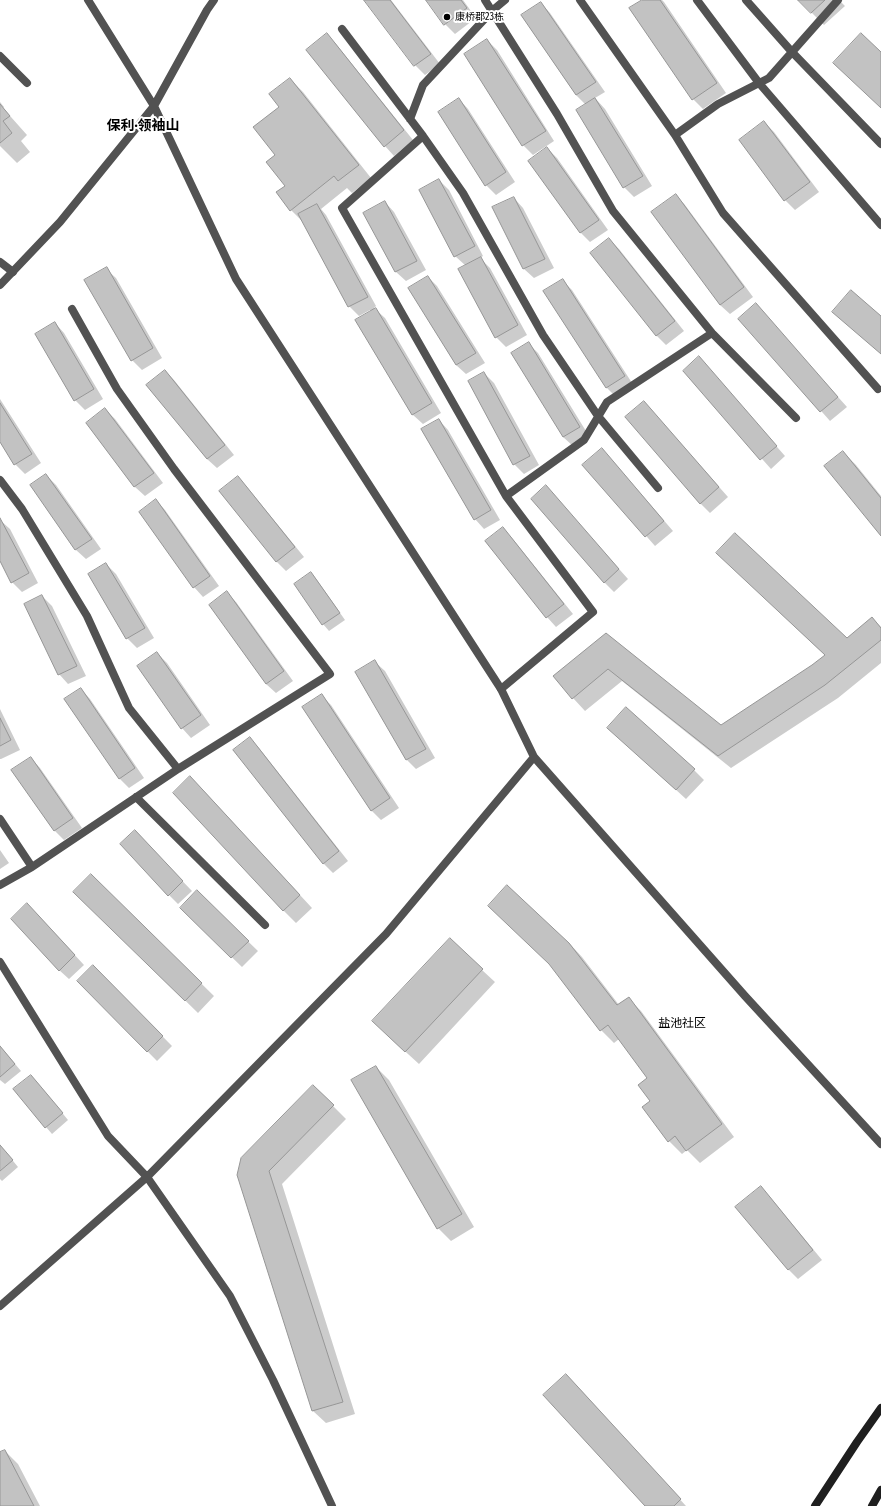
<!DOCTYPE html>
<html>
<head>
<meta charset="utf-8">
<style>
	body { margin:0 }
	canvas { display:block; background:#fff }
</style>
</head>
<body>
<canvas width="881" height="1506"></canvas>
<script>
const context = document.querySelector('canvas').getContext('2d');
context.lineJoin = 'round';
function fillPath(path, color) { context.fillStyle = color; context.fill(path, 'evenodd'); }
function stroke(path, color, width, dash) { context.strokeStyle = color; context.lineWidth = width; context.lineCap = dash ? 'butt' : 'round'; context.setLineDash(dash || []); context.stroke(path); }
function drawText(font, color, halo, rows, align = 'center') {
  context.font = font + ' "Fira Sans Condensed","Noto Sans SC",sans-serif'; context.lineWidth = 4; context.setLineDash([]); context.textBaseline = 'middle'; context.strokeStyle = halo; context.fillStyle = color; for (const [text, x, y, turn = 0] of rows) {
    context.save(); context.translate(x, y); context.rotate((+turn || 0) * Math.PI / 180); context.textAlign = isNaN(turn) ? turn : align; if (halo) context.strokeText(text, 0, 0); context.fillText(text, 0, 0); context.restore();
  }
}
const shadow = new Path2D(`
	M 365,0 L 391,0 L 440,64 L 425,75 L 415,65 Z
	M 428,0 L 463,0 L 476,18 L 455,34 L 445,24 Z
	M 643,0 L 662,0 L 664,2 L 726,93 L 703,109 L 693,99 L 631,9 Z
	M 799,0 L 839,0 L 845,6 L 824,25 Z
	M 541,3 L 550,13 L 605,92 L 595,98 L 605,109 L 652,186 L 634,197 L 624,187 L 586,105 L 576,95 L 522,16 Z
	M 327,35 L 336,44 L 413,140 L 394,156 L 385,146 Z
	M 487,40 L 497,50 L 554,141 L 533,155 L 523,145 Z
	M 290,79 L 303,92 L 371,178 L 352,193 L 347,188 L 321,209 L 326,215 L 376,306 L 374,308 L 385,318 L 441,413 L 423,424 L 413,415 L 357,320 L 371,311 L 370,310 L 359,316 L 349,306 L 303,222 L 291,210 L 286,186 L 276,155 L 280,107 Z
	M 459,99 L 468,109 L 515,182 L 496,195 L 486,185 Z
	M 0,102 L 4,107 L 3,108 L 27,135 L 21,141 L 30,152 L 17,163 L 0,146 Z
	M 764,122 L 774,132 L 819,192 L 795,210 L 785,200 L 740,140 Z
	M 547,148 L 557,158 L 608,230 L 590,242 L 581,233 L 530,161 Z
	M 439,180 L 449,190 L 483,256 L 480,258 L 490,268 L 527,335 L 506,347 L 496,337 L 466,266 L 455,256 Z
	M 676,195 L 685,205 L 753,297 L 730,314 L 720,305 Z
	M 514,198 L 523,208 L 554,268 L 534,278 L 524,269 L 494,208 Z
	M 385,202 L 394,212 L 426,270 L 406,281 L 396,272 L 364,213 Z
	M 609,239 L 619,249 L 684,331 L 666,345 L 656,335 Z
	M 106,269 L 116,278 L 162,358 L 142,370 L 132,360 Z
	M 428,277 L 437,286 L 485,363 L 466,374 L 456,365 L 409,288 Z
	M 562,280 L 572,290 L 634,386 L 616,397 L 607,388 L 545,292 Z
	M 756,305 L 847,407 L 830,421 L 740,319 Z
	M 55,323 L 64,333 L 103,399 L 85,410 L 75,400 Z
	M 528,343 L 538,353 L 589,436 L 573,446 L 563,437 Z
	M 699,358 L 785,456 L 771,469 L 684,371 Z
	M 165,371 L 174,380 L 234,455 L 217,468 L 207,459 L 148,385 Z
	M 484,373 L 494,383 L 539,465 L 524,474 L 514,464 Z
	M 0,399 L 41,463 L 25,474 L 15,464 L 0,440 Z
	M 644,402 L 728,497 L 710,513 L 700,503 Z
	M 105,409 L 115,419 L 163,483 L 145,496 L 135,487 L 87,423 Z
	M 439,420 L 448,430 L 500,520 L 484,529 L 475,519 Z
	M 843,452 L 856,465 L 881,496 L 881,534 Z
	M 611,459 L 673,531 L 655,546 L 584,465 Z
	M 46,475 L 56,485 L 101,549 L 86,559 L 76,550 L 31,485 Z
	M 237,477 L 247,487 L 304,557 L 286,571 L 276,561 Z
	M 546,487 L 628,579 L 614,592 L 604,582 Z
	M 156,500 L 165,510 L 219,586 L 203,597 L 194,587 Z
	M 0,520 L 10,529 L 38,583 L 22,592 L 12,582 L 0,559 Z
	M 503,529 L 512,538 L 573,614 L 556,627 L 547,617 L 486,542 Z
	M 717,553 L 847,639 L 872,618 L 881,627 L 881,663 L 838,698 L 731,768 L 622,681 L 585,711 L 573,698 L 606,635 L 721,726 L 813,666 L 826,656 Z
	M 106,564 L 116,574 L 154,638 L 137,648 L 127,638 Z
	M 311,573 L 317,580 L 345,620 L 329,631 L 323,624 L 296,584 Z
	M 227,593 L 236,602 L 293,681 L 276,693 L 266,684 Z
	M 42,596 L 52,606 L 86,676 L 68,684 L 59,674 Z
	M 157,653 L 167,663 L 210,725 L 191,738 L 182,728 Z
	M 375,662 L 385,671 L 435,758 L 416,769 L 407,760 Z
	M 81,689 L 90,699 L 144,778 L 129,788 L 120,779 L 66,699 Z
	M 322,696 L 331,705 L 399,808 L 381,820 L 371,810 Z
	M 0,709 L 20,750 L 1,759 L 0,759 Z
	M 618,737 L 694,770 L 704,780 L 686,799 Z
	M 250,739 L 259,748 L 348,861 L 333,873 L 324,864 L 235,750 Z
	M 31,758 L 40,768 L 82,828 L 64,840 L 55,831 L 13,771 Z
	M 203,790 L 312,908 L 296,923 L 283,910 Z
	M 144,841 L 192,891 L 178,904 L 169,895 Z
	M 0,850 L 9,863 L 0,869 Z
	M 91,875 L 214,996 L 198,1013 L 74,892 Z
	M 197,892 L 258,951 L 242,967 L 181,908 Z
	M 489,906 L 569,943 L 582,957 L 619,1005 L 628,998 L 641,1011 L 734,1137 L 700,1163 L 687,1150 L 682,1154 L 669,1141 L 651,1101 L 649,1078 L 619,1039 L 614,1043 L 601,1030 L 553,966 Z
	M 37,914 L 84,965 L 69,979 L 59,970 Z
	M 93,966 L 172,1046 L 157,1061 L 78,981 Z
	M 482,970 L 495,982 L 419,1064 L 386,1034 Z
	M 0,1046 L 21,1071 L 5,1084 L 0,1080 Z
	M 376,1067 L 389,1080 L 474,1227 L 451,1241 L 438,1228 Z
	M 37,1082 L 68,1120 L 52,1134 L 46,1127 Z
	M 313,1086 L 346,1119 L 282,1184 L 355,1414 L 326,1423 L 313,1411 L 238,1175 Z
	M 0,1145 L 18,1167 L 2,1181 L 0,1179 Z
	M 760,1187 L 770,1197 L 822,1260 L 798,1279 L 789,1270 L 737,1207 Z
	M 579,1388 L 686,1506 L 646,1506 Z
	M 5,1451 L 18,1464 L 40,1506 L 0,1506 L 0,1453 Z`);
const building = new Path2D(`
	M 364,0 L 390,0 L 431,54 L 414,66 Z
	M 426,0 L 461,0 L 467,8 L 444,25 Z
	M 642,0 L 660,0 L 717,83 L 692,100 L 629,8 Z
	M 798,0 L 825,0 L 811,13 Z
	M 541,2 L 596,82 L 576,95 L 521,15 Z
	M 327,33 L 404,130 L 384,147 L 306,50 Z
	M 861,33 L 881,52 L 881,108 L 833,63 Z
	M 487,39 L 546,131 L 522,146 L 464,54 Z
	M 290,78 L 359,165 L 338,181 L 334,176 L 290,211 L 276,192 L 285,186 L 266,162 L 275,155 L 253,127 L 279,107 L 269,94 Z
	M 459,98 L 506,172 L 485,186 L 438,112 Z
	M 595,98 L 643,176 L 623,188 L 576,110 Z
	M 0,104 L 10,116 L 3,121 L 12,133 L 0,143 Z
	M 764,121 L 810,182 L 784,201 L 739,140 Z
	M 547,147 L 599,220 L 580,233 L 528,161 Z
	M 439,179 L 475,246 L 454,257 L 419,190 Z
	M 676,194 L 744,287 L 720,305 L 651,212 Z
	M 514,197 L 545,259 L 523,269 L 492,207 Z
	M 385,201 L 417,261 L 395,272 L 363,213 Z
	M 317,204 L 368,297 L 348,307 L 298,214 Z
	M 609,238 L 675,321 L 656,336 L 590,253 Z
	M 481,257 L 518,325 L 495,338 L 458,269 Z
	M 107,267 L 153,348 L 131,361 L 84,280 Z
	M 428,276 L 476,353 L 456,365 L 408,288 Z
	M 563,279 L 625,376 L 606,388 L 543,291 Z
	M 851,290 L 881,316 L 881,354 L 832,312 Z
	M 756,303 L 838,397 L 820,412 L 738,319 Z
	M 376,308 L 432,403 L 412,415 L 355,320 Z
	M 55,322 L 94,389 L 74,401 L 35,334 Z
	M 529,342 L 580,427 L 563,437 L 511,353 Z
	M 699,356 L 777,446 L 760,460 L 683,371 Z
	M 165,370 L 225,445 L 207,459 L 146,385 Z
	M 484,372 L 530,456 L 513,465 L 468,381 Z
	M 644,401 L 719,487 L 700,504 L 625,417 Z
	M 0,403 L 32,454 L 14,465 L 0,442 Z
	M 105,408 L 154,473 L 134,487 L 86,423 Z
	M 439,419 L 491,510 L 474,520 L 421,429 Z
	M 602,448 L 664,521 L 645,537 L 582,465 Z
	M 843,451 L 881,498 L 881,536 L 824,466 Z
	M 46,474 L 92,539 L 75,550 L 30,485 Z
	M 238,476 L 295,547 L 276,562 L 219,491 Z
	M 546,485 L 619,569 L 604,583 L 531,499 Z
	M 156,499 L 210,576 L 193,588 L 139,512 Z
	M 0,518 L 29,573 L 11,583 L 0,561 Z
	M 503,527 L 564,604 L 546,618 L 485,541 Z
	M 735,533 L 847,638 L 872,617 L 881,628 L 881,640 L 825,685 L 718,756 L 608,669 L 572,699 L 553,676 L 606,633 L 721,725 L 812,665 L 825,655 L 716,553 Z
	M 106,563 L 145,628 L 126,639 L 88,574 Z
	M 311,572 L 340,613 L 322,625 L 294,584 Z
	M 227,591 L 284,671 L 266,684 L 209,605 Z
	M 42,595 L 77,666 L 58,675 L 24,604 Z
	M 157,652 L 201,715 L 181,729 L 137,666 Z
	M 375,660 L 426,749 L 406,760 L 355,672 Z
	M 81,688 L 135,768 L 119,779 L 64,699 Z
	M 322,694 L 390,798 L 371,811 L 302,707 Z
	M 626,707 L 695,769 L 676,790 L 607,728 Z
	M 0,718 L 11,740 L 0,746 Z
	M 250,737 L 339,851 L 323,864 L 233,750 Z
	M 31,757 L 73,818 L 54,831 L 11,770 Z
	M 190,776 L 300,895 L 283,911 L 173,793 Z
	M 135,830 L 183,881 L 168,896 L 120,844 Z
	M 91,874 L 202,983 L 185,1001 L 73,892 Z
	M 507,885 L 569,943 L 617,1005 L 629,997 L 722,1124 L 686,1151 L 675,1136 L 668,1142 L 642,1107 L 650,1101 L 638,1085 L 647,1078 L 608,1025 L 600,1031 L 549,964 L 488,906 Z
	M 197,890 L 249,941 L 231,958 L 180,908 Z
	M 27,903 L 75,955 L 59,971 L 11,919 Z
	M 450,938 L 483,969 L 405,1052 L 372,1021 Z
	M 93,965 L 163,1036 L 147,1052 L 77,981 Z
	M 0,1046 L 15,1064 L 0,1077 Z
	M 376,1066 L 462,1214 L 437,1229 L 351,1080 Z
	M 31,1075 L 63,1113 L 45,1128 L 13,1089 Z
	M 313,1085 L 334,1105 L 269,1171 L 343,1402 L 312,1411 L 237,1175 L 241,1158 Z
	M 0,1145 L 13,1160 L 0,1171 Z
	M 761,1186 L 813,1250 L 788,1270 L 735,1207 Z
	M 566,1374 L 681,1499 L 674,1506 L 645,1506 L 543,1395 Z
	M 5,1450 L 34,1506 L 0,1506 L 0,1452 Z`);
const minor = new Path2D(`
	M 485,0 L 557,114 L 613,211 L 712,333 L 796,418
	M 580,0 L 675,135 L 718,104 L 769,78 L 838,0
	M 697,0 L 759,83 L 881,225
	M 746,0 L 792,52 L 881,144
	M 342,29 L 423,136 L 342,208 L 506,496 L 593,612 L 501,689
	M 0,56 L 27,83
	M 410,119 L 423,85 L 493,10 L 505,0
	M 675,135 L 723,213 L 878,389
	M 423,136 L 463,193 L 543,335 L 598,416 L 658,488
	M 0,262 L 13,272
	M 0,480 L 22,509 L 87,616 L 129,708 L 178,769
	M 506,496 L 584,440 L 607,402 L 712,333
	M 136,797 L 265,925
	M 0,819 L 32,867
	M 0,885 L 32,867 L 178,769 L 330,674 L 174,469 L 117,389 L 72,309`);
const tertiary = new Path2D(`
	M 88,0 L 154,106 L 236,279 L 501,689 L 534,757 L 745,996 L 881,1144
	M 0,285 L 60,222 L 154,106 L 207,10 L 214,0
	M 0,962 L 108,1136 L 147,1177 L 230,1296 L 273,1380 L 332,1506
	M 0,1306 L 147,1177 L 386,934 L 534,757`);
const secondary = new Path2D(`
	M 815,1506 L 857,1442 L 881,1408
	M 872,1506 L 881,1490`);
const markers = [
	[447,17,4,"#000"]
];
const poiNames = [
	["康桥郡23栋",455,17]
];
const quarterNames = [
	["盐池社区",682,1024]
];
const districtNames = [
	["保利·领袖山",143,126]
];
fillPath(shadow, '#0003');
fillPath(building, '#c2c2c2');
stroke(building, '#969696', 1);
stroke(minor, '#525252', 8);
stroke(tertiary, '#525252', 8);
stroke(secondary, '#1f1f1f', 8);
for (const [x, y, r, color] of markers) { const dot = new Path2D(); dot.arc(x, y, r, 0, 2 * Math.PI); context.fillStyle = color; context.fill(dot); stroke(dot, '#fff', 1.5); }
drawText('10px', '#000', '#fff', poiNames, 'left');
drawText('12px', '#000', '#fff', quarterNames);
drawText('bold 14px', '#000', '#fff', districtNames);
</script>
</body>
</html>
